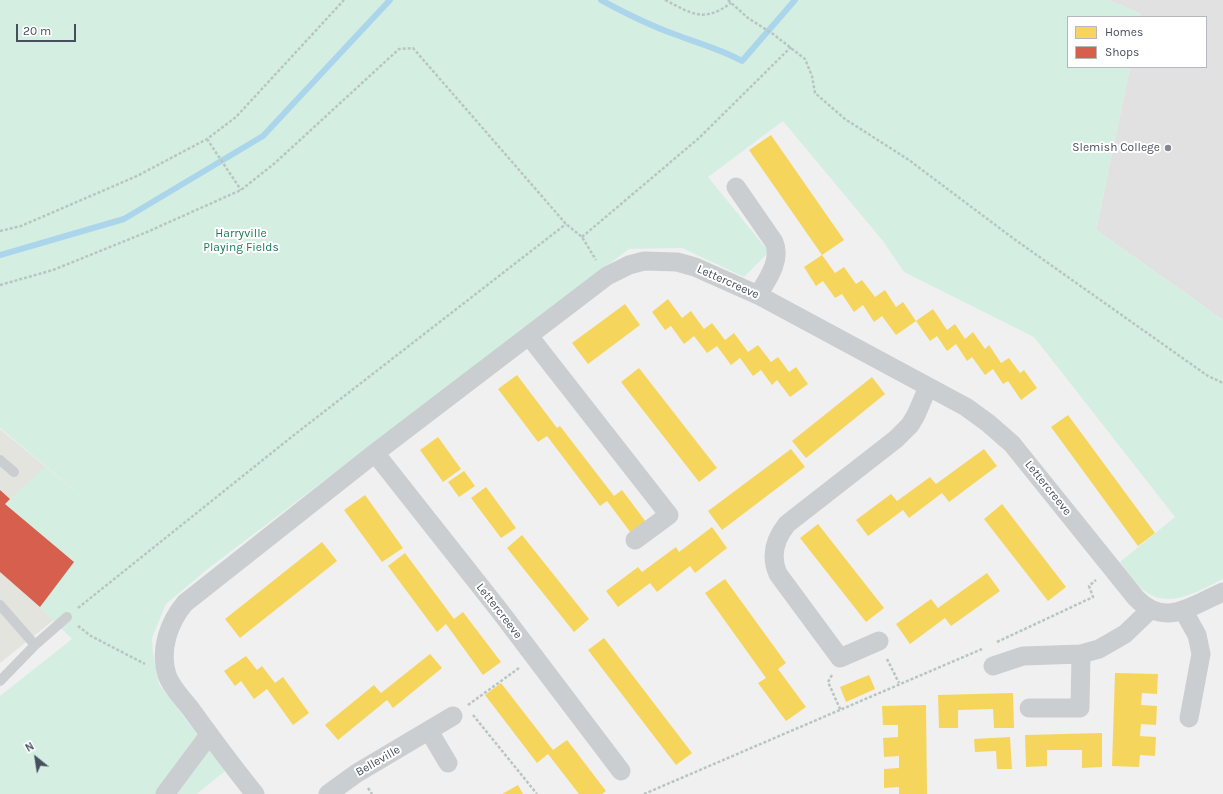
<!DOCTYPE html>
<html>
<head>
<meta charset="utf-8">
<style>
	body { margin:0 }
	#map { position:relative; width:1223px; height:794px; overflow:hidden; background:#f0f0f0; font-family:Karla,sans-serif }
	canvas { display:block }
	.legend { position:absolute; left:1067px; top:16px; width:140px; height:52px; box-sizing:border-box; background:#fff; border:1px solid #b5b9be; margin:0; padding:5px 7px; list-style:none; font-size:12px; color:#474f5c }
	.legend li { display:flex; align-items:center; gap:8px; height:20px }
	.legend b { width:20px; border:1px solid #b5b9be }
	.north { position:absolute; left:16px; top:738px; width:40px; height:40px; -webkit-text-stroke:3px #fff; paint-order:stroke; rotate:330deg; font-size:11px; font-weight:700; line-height:16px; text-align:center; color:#474f5c }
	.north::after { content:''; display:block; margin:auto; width:14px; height:18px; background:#474f5c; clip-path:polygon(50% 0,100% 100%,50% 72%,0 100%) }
	.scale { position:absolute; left:16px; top:24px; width:60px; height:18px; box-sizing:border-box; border:2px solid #474f5c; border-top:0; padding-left:5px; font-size:12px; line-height:14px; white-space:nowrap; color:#474f5c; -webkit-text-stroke:3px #fff; paint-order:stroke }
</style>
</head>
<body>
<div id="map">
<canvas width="1223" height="794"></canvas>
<ul class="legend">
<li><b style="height:11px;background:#f6d55c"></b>Homes</li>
<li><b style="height:11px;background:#d6604d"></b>Shops</li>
</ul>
<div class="north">N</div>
<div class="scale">20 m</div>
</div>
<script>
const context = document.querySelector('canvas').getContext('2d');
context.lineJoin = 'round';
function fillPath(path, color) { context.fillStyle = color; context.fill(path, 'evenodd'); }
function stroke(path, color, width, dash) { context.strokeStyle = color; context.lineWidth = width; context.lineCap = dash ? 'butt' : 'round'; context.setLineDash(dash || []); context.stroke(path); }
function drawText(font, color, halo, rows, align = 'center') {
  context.font = font + ' Karla,sans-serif'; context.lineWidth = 4; context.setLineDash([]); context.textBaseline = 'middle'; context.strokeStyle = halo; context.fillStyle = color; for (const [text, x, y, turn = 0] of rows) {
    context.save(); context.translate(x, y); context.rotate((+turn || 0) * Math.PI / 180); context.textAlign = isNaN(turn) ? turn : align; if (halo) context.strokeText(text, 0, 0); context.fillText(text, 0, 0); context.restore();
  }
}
const commercial = new Path2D(`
	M 0,429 L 144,548 L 0,663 Z`);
const education = new Path2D(`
	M 1108,0 L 1223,0 L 1223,320 L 1096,230 L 1130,67 L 1206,67 L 1206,17 L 1141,17 L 1141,14 Z`);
const green = new Path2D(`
	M 0,0 L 1108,0 L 1141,14 L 1141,17 L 1068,17 L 1068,67 L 1130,67 L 1096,230 L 1223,320 L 1223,579 C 1196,592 1166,612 1140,587 C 1132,579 1126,570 1120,562 L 1175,517 L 1034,337 L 904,272 L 883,241 L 783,121 L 708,177 L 769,252 L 744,277 L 682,248 L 629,249 L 209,568 L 166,604 L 152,638 L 153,654 L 159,684 L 225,771 L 197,794 L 0,794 L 0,696 L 72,639 L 40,607 L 5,504 L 45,467 L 92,505 L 0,428 Z`);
const homes = new Path2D(`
	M 771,135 L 844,240 L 822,255 L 835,273 L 844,267 L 856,284 L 862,280 L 875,297 L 885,290 L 896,307 L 903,302 L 916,321 L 896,335 L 882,316 L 874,322 L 863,305 L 854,312 L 842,294 L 835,298 L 823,281 L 816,286 L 804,267 L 822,255 L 749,150 Z
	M 668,299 L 682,318 L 691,311 L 704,329 L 712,323 L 725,340 L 734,333 L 748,352 L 758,345 L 771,362 L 778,357 L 789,372 L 796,367 L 808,384 L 790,397 L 777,380 L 772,385 L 761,370 L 753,376 L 740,358 L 731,365 L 717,346 L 707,353 L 694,336 L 684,344 L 671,326 L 665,330 L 652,312 Z
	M 625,304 L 640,325 L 588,364 L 572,343 Z
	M 933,309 L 947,330 L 955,324 L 965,339 L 973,332 L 985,349 L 989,345 L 1001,363 L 1009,358 L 1020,373 L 1024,370 L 1037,388 L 1021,400 L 1008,381 L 1003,384 L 993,369 L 985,375 L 972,357 L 967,361 L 956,344 L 947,351 L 937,336 L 930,341 L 916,321 Z
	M 639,368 L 717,468 L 699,482 L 621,382 Z
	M 517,375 L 557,428 L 560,426 L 614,496 L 622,490 L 646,522 L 631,533 L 607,501 L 600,506 L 547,436 L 538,442 L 498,389 Z
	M 872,377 L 885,394 L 806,458 L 792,441 Z
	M 1068,415 L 1155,533 L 1138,546 L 1051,427 Z
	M 438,437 L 461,469 L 443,482 L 420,450 Z
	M 791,449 L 805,467 L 722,530 L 708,511 Z
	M 984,449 L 997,466 L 949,502 L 942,493 L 909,518 L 903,510 L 868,536 L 856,520 L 891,494 L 897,501 L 930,477 L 936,484 Z
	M 464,471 L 475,486 L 459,497 L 448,482 Z
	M 486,487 L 516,528 L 501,538 L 471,498 Z
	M 365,495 L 403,548 L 382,562 L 344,510 Z
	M 1002,504 L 1066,587 L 1048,601 L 984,519 Z
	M 818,524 L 884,608 L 866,622 L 800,538 Z
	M 712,527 L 727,548 L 695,573 L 690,566 L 657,592 L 650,583 L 618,607 L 606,591 L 638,567 L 642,572 L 676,547 L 679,552 Z
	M 522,535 L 589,619 L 574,632 L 507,548 Z
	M 322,542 L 337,561 L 240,638 L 225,619 Z
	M 405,553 L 454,619 L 463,612 L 501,662 L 483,675 L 446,624 L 437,632 L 388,566 Z
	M 987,573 L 1000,591 L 951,626 L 945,618 L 910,644 L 896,624 L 931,599 L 938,608 Z
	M 725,579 L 786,663 L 778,669 L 806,707 L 786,721 L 758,683 L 766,678 L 705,593 Z
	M 604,638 L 692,753 L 676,765 L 588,650 Z
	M 430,654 L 442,668 L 393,708 L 387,700 L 338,740 L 325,725 L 374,685 L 381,693 Z
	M 246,656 L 257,670 L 262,666 L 275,683 L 283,677 L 309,713 L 293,725 L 267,689 L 254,699 L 241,681 L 235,686 L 224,671 Z
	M 1115,673 L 1158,674 L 1157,694 L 1142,693 L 1141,705 L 1157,706 L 1156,725 L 1141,724 L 1140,736 L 1156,737 L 1155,756 L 1140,755 L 1139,767 L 1112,766 Z
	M 869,675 L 875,689 L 846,702 L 840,687 Z
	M 501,683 L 553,750 L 567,740 L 606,791 L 602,794 L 579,794 L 548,754 L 537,763 L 485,695 Z
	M 1013,693 L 1014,728 L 994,728 L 993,709 L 958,710 L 958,728 L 939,728 L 938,695 Z
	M 926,705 L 927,794 L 899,794 L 899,787 L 884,788 L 884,769 L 899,768 L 899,756 L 884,757 L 883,738 L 898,737 L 898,725 L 883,725 L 882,706 Z
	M 1102,733 L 1102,767 L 1082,768 L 1082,750 L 1047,750 L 1047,766 L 1026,767 L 1025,735 Z
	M 1010,737 L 1012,769 L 997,769 L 996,751 L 975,752 L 974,739 Z
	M 518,785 L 523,794 L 502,794 Z`);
const shops = new Path2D(`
	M 0,490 L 10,499 L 5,504 L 74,562 L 40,607 L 0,572 Z`);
const stream = new Path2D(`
	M 601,0 C 625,13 649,25 674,34 C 697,43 721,49 742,61 L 795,0
	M 0,255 L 124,219 L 263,136 L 390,0`);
const path = new Path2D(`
	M 665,0 C 693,14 703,23 731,3
	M 728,0 L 748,18 L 773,34 L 805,59 L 812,76 L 815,93 L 845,119 L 909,160 L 1014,239 L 1208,376 L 1223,383
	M 207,139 L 241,190
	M 0,231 L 21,226 L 137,176 L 207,139 L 236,117 L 344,0
	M 582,237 L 699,138 L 791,47
	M 0,285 L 53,270 L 147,232 L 241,190 L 275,163 L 399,49 L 413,48 L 566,224 L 582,237 L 596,260
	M 78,608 L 294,435 L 566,224
	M 78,626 L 91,636 L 145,664
	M 997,642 L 1093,597 L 1089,586 L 1096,580
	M 887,659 L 899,683
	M 832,675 L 828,682 L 841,711
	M 468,705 L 519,668
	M 473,715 L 537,794
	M 368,788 L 372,794
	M 644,794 L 982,649`);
const lane = new Path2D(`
	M 0,460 L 14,472
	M 0,605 L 35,645 L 0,681
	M 35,645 L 67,617`);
const street = new Path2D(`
	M 736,187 L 774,242 C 782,260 767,280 758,295
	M 529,336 L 669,515 L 635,540
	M 375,453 L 499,610 L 621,771
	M 1183,610 L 1197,635 L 1201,654 L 1189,718
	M 879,641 L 840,658 L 778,574 C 770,556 775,539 787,524 L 896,439 L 910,425 L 916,415 L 928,387
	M 993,666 L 1023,656 L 1081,654 L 1099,649 L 1125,634 L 1150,610
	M 1029,708 L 1080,708 L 1081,654
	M 429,731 L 448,763
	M 165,794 L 209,735
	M 255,794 C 232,766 211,737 190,708 C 182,698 171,687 167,675 C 159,650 169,622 185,603 L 375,453 L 607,276 L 629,265 L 644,261 L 677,262 L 695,267 L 758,295 L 966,407 L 988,423 L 1012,444 L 1136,598 C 1165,628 1191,606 1223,592
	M 328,794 L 357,773 L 453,716`);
const markers = [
	[1168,148,4,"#828790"]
];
const poiNames = [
	["Slemish College",1160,148]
];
const parkNames = [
	["Harryville",241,234],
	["Playing Fields",241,248]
];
const streetNames = [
	["Lettercreeve",728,282,24],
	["Lettercreeve",1048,488,51],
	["Lettercreeve",499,611,52],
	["Belleville",378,761,-30]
];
fillPath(commercial, '#e4e4de');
fillPath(education, '#e2e1e2');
fillPath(green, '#d4efe2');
fillPath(homes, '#f6d55c');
fillPath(shops, '#d6604d');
stroke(stream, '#abd5eb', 6);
stroke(path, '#b9c5c2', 2.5, [3, 2]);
stroke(lane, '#cbced1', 10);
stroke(street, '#cbced1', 19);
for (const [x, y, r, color] of markers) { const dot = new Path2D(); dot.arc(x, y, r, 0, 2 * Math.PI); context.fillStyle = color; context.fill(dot); stroke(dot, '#fff', 1.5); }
drawText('12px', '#474f5c', '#fff', poiNames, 'right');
drawText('12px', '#1a7b57', '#fff', parkNames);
drawText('12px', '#474f5c', '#fff', streetNames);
</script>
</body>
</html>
